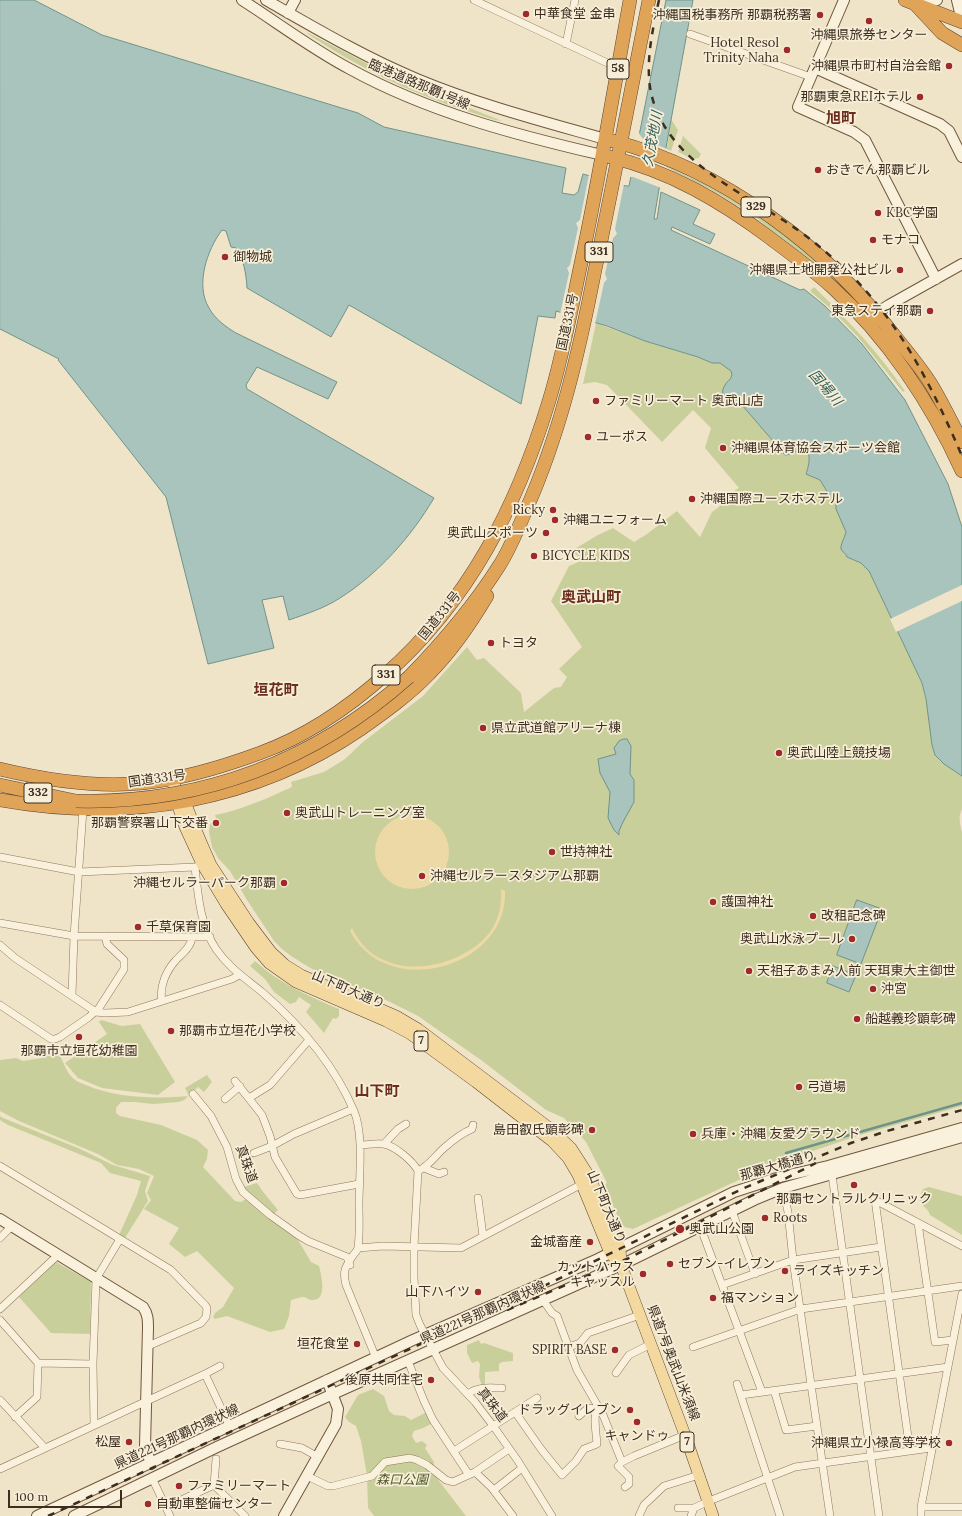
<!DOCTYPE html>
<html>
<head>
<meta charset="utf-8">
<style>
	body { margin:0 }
	#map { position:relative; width:962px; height:1516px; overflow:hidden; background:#f0e4c8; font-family:Lora,serif }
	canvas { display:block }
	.scale { position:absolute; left:8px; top:1490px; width:114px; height:18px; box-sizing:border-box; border:2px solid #3d2e20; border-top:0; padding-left:5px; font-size:12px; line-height:14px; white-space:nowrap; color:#3d2e20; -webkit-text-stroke:3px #f7eed8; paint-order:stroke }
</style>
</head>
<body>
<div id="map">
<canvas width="962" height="1516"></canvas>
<div class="scale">100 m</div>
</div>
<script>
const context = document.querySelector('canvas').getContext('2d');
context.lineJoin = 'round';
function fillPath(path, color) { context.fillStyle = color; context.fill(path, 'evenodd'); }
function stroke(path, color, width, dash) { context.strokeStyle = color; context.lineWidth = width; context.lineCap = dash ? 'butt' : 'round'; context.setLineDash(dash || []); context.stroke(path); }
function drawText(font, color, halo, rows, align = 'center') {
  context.font = font + ' Lora,"Noto Sans JP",serif'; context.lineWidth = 3.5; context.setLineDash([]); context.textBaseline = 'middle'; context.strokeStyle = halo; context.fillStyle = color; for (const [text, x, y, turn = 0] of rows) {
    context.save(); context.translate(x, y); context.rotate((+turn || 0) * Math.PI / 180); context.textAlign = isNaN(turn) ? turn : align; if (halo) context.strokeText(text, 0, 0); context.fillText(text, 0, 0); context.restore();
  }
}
const green = new Path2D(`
	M 308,33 L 395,78 L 502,121 C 492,120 478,114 467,111 C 410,93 357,67 308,34 Z
	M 671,119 L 678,130 L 671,151 L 667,149 Z
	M 683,136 L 701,154 L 699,158 L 693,159 L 678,152 Z
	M 666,166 L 711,187 L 736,202 L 781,232 L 812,256 L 858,301 L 855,304 L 753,215 L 710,189 L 666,167 Z
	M 814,287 C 847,319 879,353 905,391 L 903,392 L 858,337 L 830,308 L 810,291 Z
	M 596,323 L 645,341 L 698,357 L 712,363 L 720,363 L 728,368 L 732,373 L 732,378 L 725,385 L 728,400 L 738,402 L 742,405 L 785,455 C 792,455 795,451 801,450 C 814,448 808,468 806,474 L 820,480 L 830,497 L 837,502 L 845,529 L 848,557 L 861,563 L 869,571 L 922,683 L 939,760 L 962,776 L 962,809 C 958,816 960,825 962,832 L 962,1106 L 860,1135 L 769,1166 L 633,1229 L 625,1227 L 621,1224 L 604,1185 L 607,1183 L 586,1142 L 564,1118 L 546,1110 L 481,1060 L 418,1016 L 388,1001 L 312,969 L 291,956 L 282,949 L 274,941 L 247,900 L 230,871 L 218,858 L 212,847 L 209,832 L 210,824 L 216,818 L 215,815 C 239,811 267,798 290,788 L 292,786 L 291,782 L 324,772 L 345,759 L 363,742 L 423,696 L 467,647 L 477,660 L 484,658 L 521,693 L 524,712 L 554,688 L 561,687 L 567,677 L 559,669 L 582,647 L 551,601 L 569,566 L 583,560 L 571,551 L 598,535 L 613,528 L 634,542 L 647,534 L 677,511 L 700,537 L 712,512 L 719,507 L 724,497 L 739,488 L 705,448 L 711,428 L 693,410 L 662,442 L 607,385 L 595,382 L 583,384 Z
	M 255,961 C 282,985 307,995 339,1009 L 339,1016 L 336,1019 L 333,1018 L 324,1033 L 306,1012 L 311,1005 L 299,997 L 296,1002 L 290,1004 L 274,992 L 265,979 L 250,966 Z
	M 101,1020 L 122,1026 L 140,1024 L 175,1082 L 158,1095 L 102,1088 L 78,1078 L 65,1063 L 107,1034 L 99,1022 Z
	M 54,1045 C 62,1055 64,1071 74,1079 C 77,1082 82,1083 86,1085 C 115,1098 157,1099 189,1096 L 185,1088 L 207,1075 L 212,1082 L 204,1092 L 198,1087 L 184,1100 L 179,1102 L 153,1104 L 135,1102 L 121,1102 L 116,1108 L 116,1113 L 120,1116 L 161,1125 L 197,1140 L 208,1150 L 207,1159 L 203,1167 L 235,1201 L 241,1202 L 249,1197 L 244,1187 L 257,1183 L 264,1193 L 278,1210 L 274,1214 L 294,1233 L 311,1262 L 319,1266 C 321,1274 328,1300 313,1300 C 310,1301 307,1298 304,1297 C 300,1297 295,1299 291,1300 L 289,1316 L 284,1329 L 270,1332 L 227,1316 L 215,1319 L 213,1317 L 215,1313 L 223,1307 L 234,1288 L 197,1251 L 185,1257 L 169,1244 L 179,1228 L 144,1209 L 151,1200 L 147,1193 L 154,1176 L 139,1169 L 117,1165 L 98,1154 L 19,1121 L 0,1111 L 0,1060 L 16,1058 L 23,1061 L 42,1058 L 44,1053 Z
	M 0,1116 L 3,1118 L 78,1148 L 113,1165 L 150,1176 L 145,1191 L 148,1201 L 125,1238 L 119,1235 L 137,1195 L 141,1181 L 110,1173 L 101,1163 L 8,1125 L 0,1120 Z
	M 929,1187 L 962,1196 L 962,1235 L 930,1215 C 926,1202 915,1210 923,1189 Z
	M 56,1262 L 91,1282 L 90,1334 L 51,1333 L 19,1297 Z
	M 479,1340 L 481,1344 L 484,1343 L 513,1353 L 513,1361 L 502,1362 L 499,1364 L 499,1371 L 485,1372 L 485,1385 L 482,1386 L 479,1377 L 480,1364 L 478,1361 L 472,1363 L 467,1353 L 467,1345 Z
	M 373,1389 L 384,1396 L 389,1411 L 394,1415 L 405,1416 L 411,1420 L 425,1413 L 426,1413 L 431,1424 L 423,1428 L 414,1431 L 412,1436 L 416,1443 L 422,1441 L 427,1445 L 425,1448 L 434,1462 L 434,1470 L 439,1481 L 466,1516 L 374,1516 L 368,1508 L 367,1475 L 361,1441 L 356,1426 L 349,1422 L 345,1417 L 358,1395 Z`);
const sand = new Path2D(`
	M375 852a37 37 0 1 1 74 0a37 37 0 1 1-74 0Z
	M 501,889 L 505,891 C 508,969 386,1001 350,931 L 352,928 C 359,942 369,954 384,960 C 417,976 468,961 490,932 C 499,920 502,904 501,889 Z`);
const water = new Path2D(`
	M 0,0 L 34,0 L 102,35 L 358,113 L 384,127 L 566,168 L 562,193 L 574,195 L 578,192 L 583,174 L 626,186 L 629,186 L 666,0 L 693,0 L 667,142 L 654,219 L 657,219 L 661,192 L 700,210 L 693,224 L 715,234 L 710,244 L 672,227 L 671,230 L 800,290 L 804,289 L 825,306 L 862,344 L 905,400 L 948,484 L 962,527 L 962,776 L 944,764 L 935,755 L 932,745 L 926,699 L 922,683 L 869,571 L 861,563 L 847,557 C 846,553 842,552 841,549 C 840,545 845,537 846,532 L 836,509 L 836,500 L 831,498 L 820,480 L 806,474 C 808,468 814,448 801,450 C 795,451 792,455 785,455 L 742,405 C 735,400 716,400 725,385 C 727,381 731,380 732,375 L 731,371 L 720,363 L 712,363 L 698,357 L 645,341 L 607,326 L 556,311 L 555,318 L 538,316 L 521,404 L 349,305 L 331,337 L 247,288 C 246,273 244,260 236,248 L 231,247 L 226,231 L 222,230 C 207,250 195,285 209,308 C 215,319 226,327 236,333 L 337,382 L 328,399 L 257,367 L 246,385 L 247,389 L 434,498 C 411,537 378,574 340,598 C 325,608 306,614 289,620 L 283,596 L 262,600 L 274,648 L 208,664 L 166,497 L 58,360 L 59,359 L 0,329 Z
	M 624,739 L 627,739 L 631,746 L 630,774 L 634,780 L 634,802 L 623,822 L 619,831 L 619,835 L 614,830 L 608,818 L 610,792 L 600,773 L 598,759 L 616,754 L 614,748 L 619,741 Z
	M 857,900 L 882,909 L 861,964 L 837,955 Z
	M 833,966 L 856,975 L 849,992 L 827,983 Z`);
const pier = new Path2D(`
	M 638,129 L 640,135 L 643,139 L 667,149 L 661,188 L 633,177 L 628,177 Z
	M 589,174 L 624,184 L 615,229 L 617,234 L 613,238 L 605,274 L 607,279 L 604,283 L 595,324 L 560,314 L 569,273 L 567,268 L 570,265 L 578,228 L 576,223 L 580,220 Z
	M 962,585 L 962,601 L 896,632 L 890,619 Z`);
const stream = new Path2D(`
	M 786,1153 L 962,1103`);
const street = new Path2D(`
	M 474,0 L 618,68
	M 690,34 L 811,77
	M 566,44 L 575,0
	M 0,857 L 79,872 L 195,867 L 198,866
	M 195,867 C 198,895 200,925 216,949 C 229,968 245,978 262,992 C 300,1025 334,1064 354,1111 C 364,1134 359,1178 359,1204 C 359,1218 360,1233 358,1247 C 358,1250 356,1252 354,1254 C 346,1266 342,1270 346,1285 L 376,1358
	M 0,923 L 74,936 L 210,937
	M 0,945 L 15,958 L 96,1012 L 105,1013 L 128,1012 L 232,979 L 239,975
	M 72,995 L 74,936 L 83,810
	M 162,1001 C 159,987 166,971 176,960 C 183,953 191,947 192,937
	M 0,1005 L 51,1039 L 55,1039 L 60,1037 L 89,1017 L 99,1008 L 124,969 L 124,960 L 107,944 L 105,936
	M 235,1081 L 262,1115 L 270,1136 L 275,1157 L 297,1194 L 300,1195 L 359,1184
	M 193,1094 L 211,1116 L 227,1147 L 236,1179 L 243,1192 L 270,1215 L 298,1235 L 308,1241 L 347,1257 L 350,1265
	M 249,1098 L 270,1085 L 309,1040
	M 225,1099 L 240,1086
	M 384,1144 L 398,1129 L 406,1124
	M 360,1145 C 367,1145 375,1143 383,1144 C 394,1145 413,1161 418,1171 L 414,1247 L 414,1277 L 416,1315 L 420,1325 L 443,1368 L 475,1402 L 494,1427 L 518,1461 L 552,1516
	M 254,1153 L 272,1146 L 294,1134 L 353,1109
	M 0,1166 L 171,1270 L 205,1305 L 207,1308 L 206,1317 L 201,1323 L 148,1346
	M 424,1168 L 439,1174 L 444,1172
	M 418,1171 C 429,1166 435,1156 444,1148 C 453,1140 462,1133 472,1129 L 473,1125
	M 832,1175 L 879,1516
	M 783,1188 L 788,1212 L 793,1260 L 830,1516
	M 478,1198 L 483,1236
	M 875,1200 L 910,1451
	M 875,1200 L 962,1246
	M 732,1211 L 755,1274
	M 918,1223 L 935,1342 L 953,1340
	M 700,1226 L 762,1392
	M 0,1238 L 8,1230 L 11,1226
	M 358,1248 L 383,1246 L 461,1248 L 582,1184
	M 722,1285 L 793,1260 L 881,1247
	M 543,1300 L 552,1313 L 557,1316 L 577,1370 L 603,1415 L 622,1462 L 634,1456 L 685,1435
	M 0,1309 L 58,1255
	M 0,1320 L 38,1363 L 37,1397 L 15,1417
	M 569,1347 L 580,1343 L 588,1333 L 640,1315
	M 693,1347 L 801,1309 L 962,1286
	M 408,1361 L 424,1401 L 433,1420 L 469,1475
	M 38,1363 L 93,1364
	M 616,1373 L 629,1355 L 651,1344
	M 205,1374 L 220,1366
	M 737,1384 L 780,1516
	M 774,1390 L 786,1430 L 817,1426
	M 468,1394 C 478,1386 490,1388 502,1388
	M 741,1395 L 948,1367
	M 0,1400 L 45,1448
	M 515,1412 L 541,1449 L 562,1475 L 576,1461 L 584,1449 L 597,1444 C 596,1431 593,1417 597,1405
	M 579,1416 L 588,1408 L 595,1409
	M 94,1425 L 93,1364 L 96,1279 L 120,1239
	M 280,1444 L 302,1448 L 318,1457
	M 454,1451 L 537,1398
	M 216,1459 L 214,1485 L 245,1516
	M 622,1462 L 618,1466 L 629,1477 L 629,1484 L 625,1487
	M 0,1469 L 205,1374 L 230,1427
	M 475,1472 L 491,1487 L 513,1516
	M 307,1476 L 328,1486 L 333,1486 L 372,1476 L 385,1462 L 410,1458 L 417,1460 L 427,1465 L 446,1480 L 453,1482 L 475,1472 L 509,1449
	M 152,1478 L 170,1516
	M 494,1490 L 522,1468
	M 166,1507 L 214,1485
	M 921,1507 L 962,1507
	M 678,1508 L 694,1508
	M 639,1516 L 644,1505 L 664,1486 L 699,1475
	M 691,1516 L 694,1508 L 709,1501 L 795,1467 L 931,1448
	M 921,1516 L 921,1507 L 962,1294`);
const secondary = new Path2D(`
	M 242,0 C 278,23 312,49 350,69 C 428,112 516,135 602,155
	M 266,0 C 315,28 364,57 417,79 C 477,104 542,121 605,139
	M 844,0 L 798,107 L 854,132 L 865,140 L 936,279
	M 957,0 L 962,21
	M 917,4 L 937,0
	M 288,13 L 295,0
	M 815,68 L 940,124 L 949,131 L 962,157
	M 870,317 L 889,305 L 962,264
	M 0,1219 L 143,1307 C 148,1314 148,1320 148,1328 L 145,1446 L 151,1464
	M 37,1516 L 413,1340 L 598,1259 L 734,1192 L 780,1177 L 828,1166 L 962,1128
	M 74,1516 L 217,1447 L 333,1394 L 621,1265 L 754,1200 L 783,1188 L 962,1137
	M 284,1516 L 336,1424 L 338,1409 L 327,1380`);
const primary = new Path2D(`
	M 170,779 L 185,802 L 200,840 L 211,865 L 249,923 L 271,952 L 285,965 L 301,975 L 396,1016 L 418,1029 L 552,1130 L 571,1148 L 589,1176 L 620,1248 L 621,1265 L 685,1435 L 713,1516
	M 174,794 L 185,827 L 202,864 L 226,904 L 256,948 L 269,963 L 296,982 L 386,1021 L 409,1033 L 476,1082 L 552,1141 L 568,1158 L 578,1175 L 610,1253 L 621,1265`);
const highway = new Path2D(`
	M 905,0 L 962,22
	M 915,4 L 942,33 L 962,45
	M 613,141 C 725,170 828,249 898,340 C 909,354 921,368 931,384 C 942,402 952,423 962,442
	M 610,157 C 670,171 722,202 770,238 C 791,254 812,269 832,287 C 887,337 931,403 962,471
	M 409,677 C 442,643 473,607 499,566 C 510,549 518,529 526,510 C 560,434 579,352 595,270 C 614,180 631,90 649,0
	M 0,769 C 46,780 95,788 143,783 C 183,779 222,767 260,753 C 307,736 348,708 386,674 C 469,601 517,506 549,401 C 564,352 573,300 584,249 C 601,167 615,83 630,0
	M 0,785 L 76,801
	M 0,800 C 127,823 254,802 361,729 C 385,712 409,695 429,674 C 452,651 471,623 487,596`);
const rail = new Path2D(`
	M 659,0 C 653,28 646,58 650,87 C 661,158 739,190 792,226 C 813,240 832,257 850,274 C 903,327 933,389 962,456
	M 507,1310 L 629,1258 L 816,1163
	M 48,1516 L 505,1305 L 742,1189 L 851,1143 L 887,1131 L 962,1110`);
const highwayBridge = new Path2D(`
	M 76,801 C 202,804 315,761 409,677`);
const markers = [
	[526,14,4,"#9e2a2b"],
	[820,15,4,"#9e2a2b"],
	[869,21,4,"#9e2a2b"],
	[787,50,4,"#9e2a2b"],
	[949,66,4,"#9e2a2b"],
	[920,97,4,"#9e2a2b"],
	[818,170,4,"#9e2a2b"],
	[878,213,4,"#9e2a2b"],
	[873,240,4,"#9e2a2b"],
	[225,257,4,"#9e2a2b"],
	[900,270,4,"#9e2a2b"],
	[930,311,4,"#9e2a2b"],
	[596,401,4,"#9e2a2b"],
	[588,437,4,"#9e2a2b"],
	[723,448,4,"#9e2a2b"],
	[692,499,4,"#9e2a2b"],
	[553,510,4,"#9e2a2b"],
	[555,520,4,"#9e2a2b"],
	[546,533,4,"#9e2a2b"],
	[534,556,4,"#9e2a2b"],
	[491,643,4,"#9e2a2b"],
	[483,728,4,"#9e2a2b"],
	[779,753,4,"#9e2a2b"],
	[287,813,4,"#9e2a2b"],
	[216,823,4,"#9e2a2b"],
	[552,852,4,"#9e2a2b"],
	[422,876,4,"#9e2a2b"],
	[284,883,4,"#9e2a2b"],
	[713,902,4,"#9e2a2b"],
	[813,916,4,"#9e2a2b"],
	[138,927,4,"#9e2a2b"],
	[852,939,4,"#9e2a2b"],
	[749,971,4,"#9e2a2b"],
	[873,989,4,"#9e2a2b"],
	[857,1019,4,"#9e2a2b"],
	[171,1031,4,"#9e2a2b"],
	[79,1037,4,"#9e2a2b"],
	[799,1087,4,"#9e2a2b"],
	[592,1130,4,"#9e2a2b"],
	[693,1134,4,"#9e2a2b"],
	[854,1185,4,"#9e2a2b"],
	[765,1218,4,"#9e2a2b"],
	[680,1229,5,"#9e2a2b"],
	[590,1242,4,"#9e2a2b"],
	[670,1264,4,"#9e2a2b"],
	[785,1271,4,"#9e2a2b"],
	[643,1274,4,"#9e2a2b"],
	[478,1292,4,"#9e2a2b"],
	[713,1298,4,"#9e2a2b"],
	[357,1344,4,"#9e2a2b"],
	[615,1350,4,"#9e2a2b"],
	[431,1380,4,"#9e2a2b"],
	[630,1410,4,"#9e2a2b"],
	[637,1422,4,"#9e2a2b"],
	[129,1442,4,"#9e2a2b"],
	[949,1443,4,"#9e2a2b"],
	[179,1486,4,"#9e2a2b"],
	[148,1504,4,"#9e2a2b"]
];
const shields = [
	[618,69,22],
	[756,207,30],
	[599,252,28],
	[386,675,28],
	[38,793,28],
	[421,1041,14],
	[687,1442,14]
];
const shieldNames = [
	["58",618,69],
	["329",756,207],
	["331",599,252],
	["331",386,675],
	["332",38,793],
	["7",421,1041],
	["7",687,1442]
];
const poiNames = [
	["中華食堂 金串",534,14],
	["沖縄国税事務所 那覇税務署",812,15,"right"],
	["沖縄県旅券センター",869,35,"center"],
	["Hotel Resol",779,43,"right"],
	["Trinity Naha",779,58,"right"],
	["沖縄県市町村自治会館",941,66,"right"],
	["那覇東急REIホテル",912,97,"right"],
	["おきでん那覇ビル",826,170],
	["KBC学園",886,213],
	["モナコ",881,240],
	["御物城",233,257],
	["沖縄県土地開発公社ビル",892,270,"right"],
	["東急ステイ那覇",922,311,"right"],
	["ファミリーマート 奥武山店",604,401],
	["ユーポス",596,437],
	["沖縄県体育協会スポーツ会館",731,448],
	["沖縄国際ユースホステル",700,499],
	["Ricky",545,510,"right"],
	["沖縄ユニフォーム",563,520],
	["奥武山スポーツ",538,533,"right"],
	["BICYCLE KIDS",542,556],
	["トヨタ",499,643],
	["県立武道館アリーナ棟",491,728],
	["奥武山陸上競技場",787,753],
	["奥武山トレーニング室",295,813],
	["那覇警察署山下交番",208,823,"right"],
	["世持神社",560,852],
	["沖縄セルラースタジアム那覇",430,876],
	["沖縄セルラーパーク那覇",276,883,"right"],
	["護国神社",721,902],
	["改租記念碑",821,916],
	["千草保育園",146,927],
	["奥武山水泳プール",844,939,"right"],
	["天祖子あまみ人前 天珥東大主御世",757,971],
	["沖宮",881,989],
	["船越義珍顕彰碑",865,1019],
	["那覇市立垣花小学校",179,1031],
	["那覇市立垣花幼稚園",79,1051,"center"],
	["弓道場",807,1087],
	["島田叡氏顕彰碑",584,1130,"right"],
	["兵庫・沖縄 友愛グラウンド",701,1134],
	["那覇セントラルクリニック",854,1199,"center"],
	["Roots",773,1218],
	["奥武山公園",689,1229],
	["金城畜産",582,1242,"right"],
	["セブン-イレブン",678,1264],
	["カットハウス",635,1267,"right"],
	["キャッスル",635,1282,"right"],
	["ライズキッチン",793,1271],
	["山下ハイツ",470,1292,"right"],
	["福マンション",721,1298],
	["垣花食堂",349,1344,"right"],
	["SPIRIT BASE",607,1350,"right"],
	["後原共同住宅",423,1380,"right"],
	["ドラッグイレブン",622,1410,"right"],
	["キャンドゥ",637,1436,"center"],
	["松屋",121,1442,"right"],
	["沖縄県立小禄高等学校",941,1443,"right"],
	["ファミリーマート",187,1486],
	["自動車整備センター",156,1504]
];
const streetNames = [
	["臨港道路那覇1号線",419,85,23],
	["国道331号",568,322,-78],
	["国道331号",440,616,-51],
	["国道331号",157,779,-8],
	["山下町大通り",348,990,23],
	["真珠道",246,1164,70],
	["那覇大橋通り",778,1166,-16],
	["山下町大通り",606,1207,67],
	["県道221号那覇内環状線",483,1313,-24],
	["県道7号奥武山米須線",673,1363,69],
	["真珠道",492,1405,52],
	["県道221号那覇内環状線",177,1437,-25]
];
const parkNames = [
	["森口公園",402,1480]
];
const waterNames = [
	["久茂地川",653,139,-80],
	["国場川",825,388,49]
];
const quarterNames = [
	["旭町",841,119],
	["奥武山町",591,598],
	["垣花町",276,691],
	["山下町",377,1092]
];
fillPath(green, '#c9cf9b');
fillPath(sand, '#ecd9a5');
fillPath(water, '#a9c4bc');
stroke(water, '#6f938a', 1);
fillPath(pier, '#f0e4c8');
stroke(stream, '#6f938a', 2.5);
stroke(street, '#8d765c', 8);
stroke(secondary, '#6f573f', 12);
stroke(primary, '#5b4430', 12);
stroke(highway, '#5b4430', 14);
stroke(street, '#faf1dc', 7);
stroke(secondary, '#faf1dc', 10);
stroke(primary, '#f3d9a0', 11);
stroke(highway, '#e0a458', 13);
stroke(rail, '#3d2e20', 2.5, [7, 7]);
stroke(highwayBridge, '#5b4430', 14, []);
stroke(highwayBridge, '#e0a458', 13);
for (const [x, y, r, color] of markers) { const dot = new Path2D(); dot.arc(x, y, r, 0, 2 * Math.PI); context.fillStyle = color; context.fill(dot); stroke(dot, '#f7eed8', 1.5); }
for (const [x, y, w] of shields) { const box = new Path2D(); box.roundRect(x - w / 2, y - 10, w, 20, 3); context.fillStyle = '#f7eed8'; context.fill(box); stroke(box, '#3d2e20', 1); }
drawText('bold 12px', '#3d2e20', null, shieldNames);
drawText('13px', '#3d2e20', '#f7eed8', poiNames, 'left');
drawText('13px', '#3d2e20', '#f7eed8', streetNames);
drawText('italic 13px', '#4d5a26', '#f7eed8', parkNames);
drawText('italic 14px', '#2f5d5a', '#f7eed8', waterNames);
drawText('bold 15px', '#6b2e1e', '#f7eed8', quarterNames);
</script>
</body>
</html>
